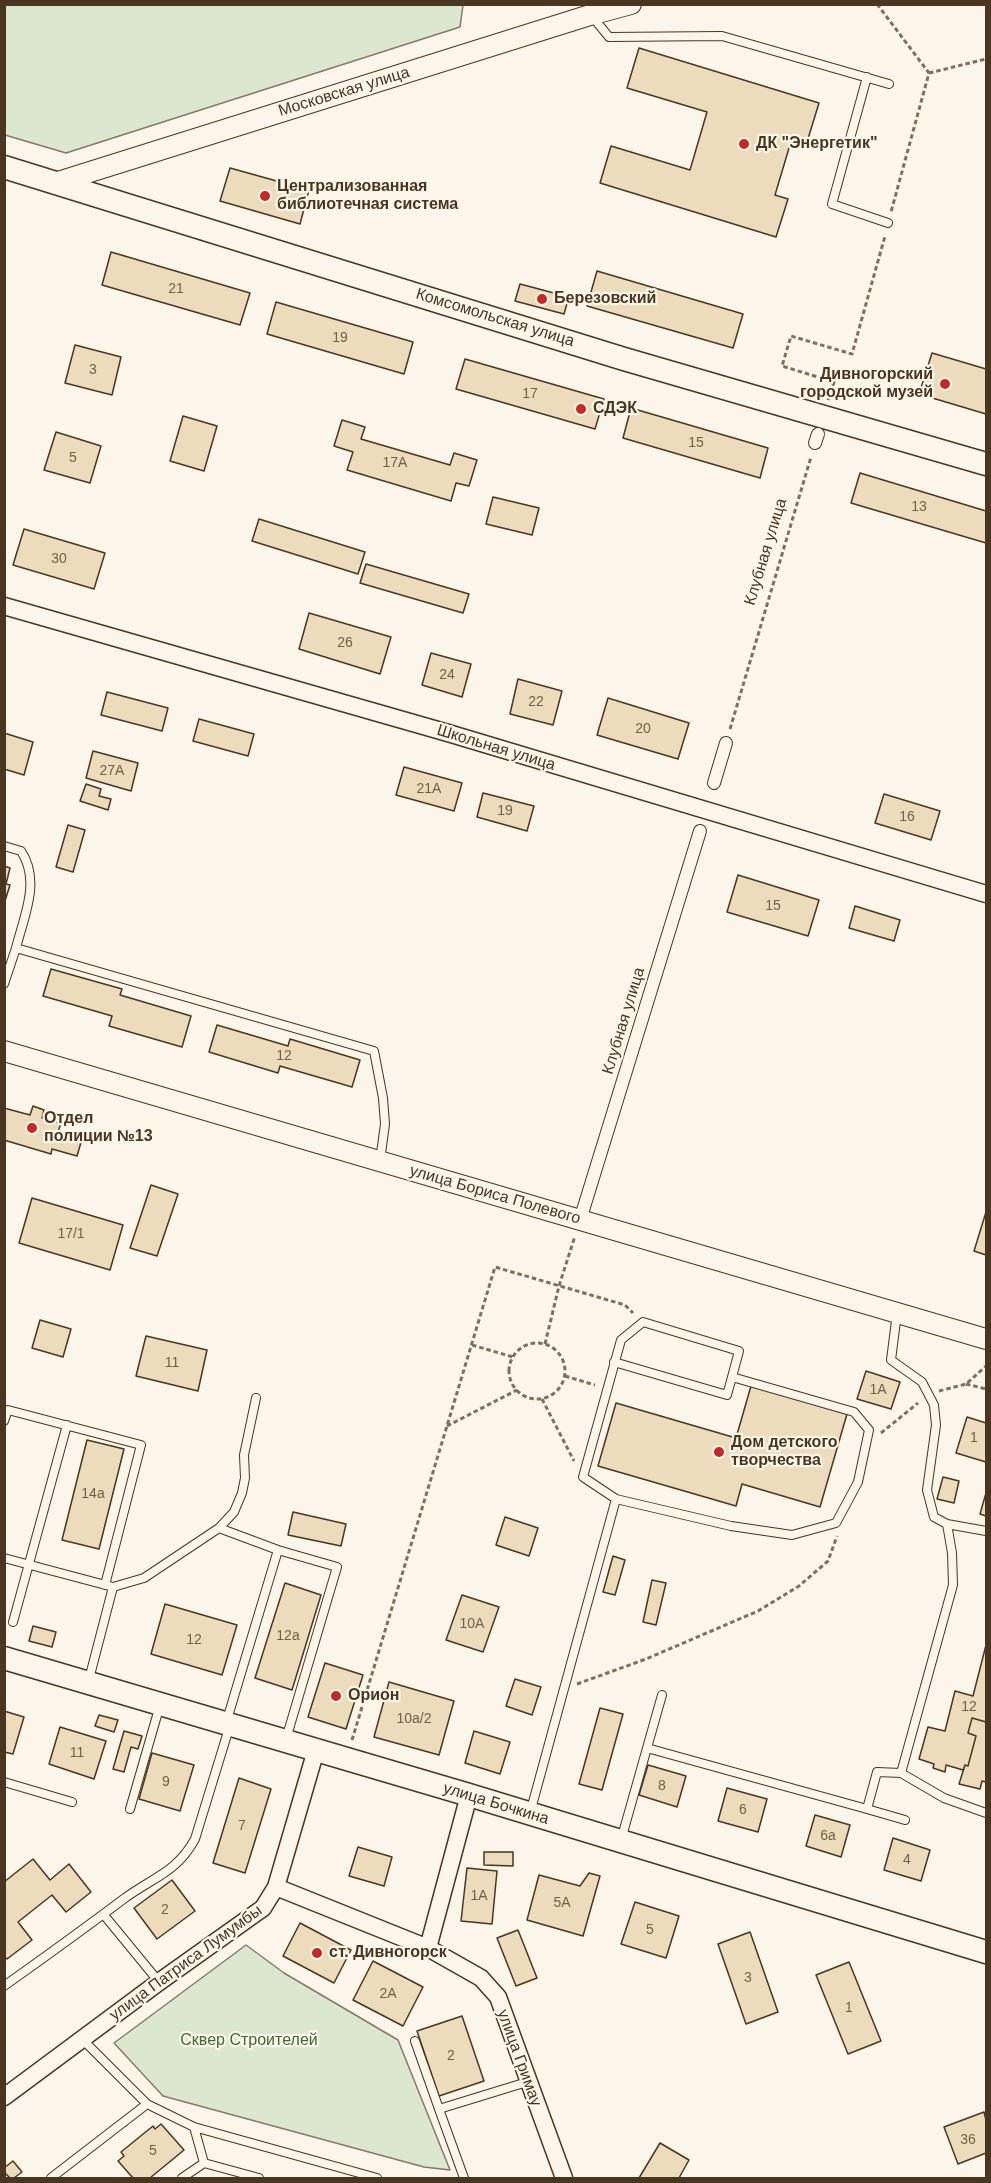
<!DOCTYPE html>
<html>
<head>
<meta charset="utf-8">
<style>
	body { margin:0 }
	#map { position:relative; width:991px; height:2183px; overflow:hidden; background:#fbf6e9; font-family:Arial,sans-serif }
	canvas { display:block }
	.frame { position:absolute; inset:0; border:6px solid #4a3520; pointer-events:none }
</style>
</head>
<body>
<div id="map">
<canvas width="991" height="2183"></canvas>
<div class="frame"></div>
</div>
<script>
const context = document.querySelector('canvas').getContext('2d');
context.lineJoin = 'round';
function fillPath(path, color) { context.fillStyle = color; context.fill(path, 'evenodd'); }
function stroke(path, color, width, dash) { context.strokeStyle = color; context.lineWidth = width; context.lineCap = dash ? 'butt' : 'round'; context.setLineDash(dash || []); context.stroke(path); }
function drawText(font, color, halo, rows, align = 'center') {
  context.font = font + ' Arial,sans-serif'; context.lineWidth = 4.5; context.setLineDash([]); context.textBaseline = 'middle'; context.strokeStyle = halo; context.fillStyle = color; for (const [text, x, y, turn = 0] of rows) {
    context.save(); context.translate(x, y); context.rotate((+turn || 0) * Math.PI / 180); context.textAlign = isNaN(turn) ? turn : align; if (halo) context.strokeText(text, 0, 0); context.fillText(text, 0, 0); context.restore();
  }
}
const green = new Path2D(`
	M 4,5 L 5,4 L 463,5 L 460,27 L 66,153 L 5,135 Z
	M 246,1945 L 284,1973 L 398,2040 L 450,2170 L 424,2167 L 163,2096 L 114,2043 Z`);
const building = new Path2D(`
	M 639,48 L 819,103 L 807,142 L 792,138 L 775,195 L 788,199 L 776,237 L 600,183 L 611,146 L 690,170 L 707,112 L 627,88 Z
	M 230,168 L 309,190 L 300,224 L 220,201 Z
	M 111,252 L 250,293 L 240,325 L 102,285 Z
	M 597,271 L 743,314 L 733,348 L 587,306 Z
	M 520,284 L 569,297 L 564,314 L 515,301 Z
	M 276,302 L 413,342 L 404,374 L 267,334 Z
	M 75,345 L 121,357 L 112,395 L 65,383 Z
	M 932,353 L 986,369 L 986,414 L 919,394 Z
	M 465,359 L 604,399 L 595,429 L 456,389 Z
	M 631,408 L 768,448 L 760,478 L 623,438 Z
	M 183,416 L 217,426 L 204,471 L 170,461 Z
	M 342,420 L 365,427 L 361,439 L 450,465 L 454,453 L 477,460 L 469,486 L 456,483 L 451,501 L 347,470 L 353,452 L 334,446 Z
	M 56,432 L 101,446 L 90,483 L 44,470 Z
	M 860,473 L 986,511 L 986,543 L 851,503 Z
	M 493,497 L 539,508 L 532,535 L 486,524 Z
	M 259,519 L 365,552 L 358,574 L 252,541 Z
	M 24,529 L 105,553 L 94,589 L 13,565 Z
	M 366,564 L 469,594 L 463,613 L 360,583 Z
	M 309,613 L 391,637 L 380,674 L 299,649 Z
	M 431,653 L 471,664 L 462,697 L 422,685 Z
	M 518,679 L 562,691 L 553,725 L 510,714 Z
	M 107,692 L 168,708 L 162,731 L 101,715 Z
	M 608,698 L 689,723 L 678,759 L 597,735 Z
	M 199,719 L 254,734 L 248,756 L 193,741 Z
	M 4,733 L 33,742 L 24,775 L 4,769 Z
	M 93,751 L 138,763 L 131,791 L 86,778 Z
	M 404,767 L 462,783 L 454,811 L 396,795 Z
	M 86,784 L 101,789 L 99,796 L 111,799 L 108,810 L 80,801 Z
	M 483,793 L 534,806 L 527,831 L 477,817 Z
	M 884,794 L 940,811 L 931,840 L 875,823 Z
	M 68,825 L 85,830 L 73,872 L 56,867 Z
	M 4,866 L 10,868 L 6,884 L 10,885 L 4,904 Z
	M 738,875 L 819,900 L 808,936 L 727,912 Z
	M 855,906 L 900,920 L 894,941 L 849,928 Z
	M 51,969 L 122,989 L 120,995 L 191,1016 L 182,1047 L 109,1026 L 112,1016 L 43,996 Z
	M 217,1025 L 288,1046 L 290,1039 L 360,1060 L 352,1087 L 280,1066 L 278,1073 L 209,1052 Z
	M 33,1106 L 44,1110 L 42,1118 L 61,1123 L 58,1132 L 82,1139 L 77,1156 L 52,1149 L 51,1154 L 4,1140 L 4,1108 L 30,1115 Z
	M 151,1185 L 178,1194 L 157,1256 L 130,1248 Z
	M 32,1198 L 123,1225 L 110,1270 L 19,1243 Z
	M 986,1212 L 986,1255 L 974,1251 Z
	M 40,1320 L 71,1329 L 63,1357 L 32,1348 Z
	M 146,1336 L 207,1350 L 198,1391 L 136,1376 Z
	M 866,1371 L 900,1382 L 891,1409 L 857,1399 Z
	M 751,1386 L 847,1414 L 820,1507 L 742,1484 L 736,1506 L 598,1466 L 616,1403 L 736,1438 Z
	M 967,1417 L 986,1423 L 986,1462 L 956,1453 Z
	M 87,1440 L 124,1449 L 99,1549 L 62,1540 Z
	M 943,1477 L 959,1481 L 954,1503 L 937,1499 Z
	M 986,1493 L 986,1516 L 980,1514 Z
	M 293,1512 L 346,1524 L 341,1546 L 288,1535 Z
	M 505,1517 L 538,1528 L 529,1556 L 496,1545 Z
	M 613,1556 L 625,1560 L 615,1595 L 603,1592 Z
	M 652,1580 L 666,1583 L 656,1625 L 643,1622 Z
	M 285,1583 L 321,1595 L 292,1690 L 255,1678 Z
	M 462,1595 L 499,1607 L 483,1652 L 446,1640 Z
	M 165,1604 L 237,1625 L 222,1675 L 151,1654 Z
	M 33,1626 L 56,1632 L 52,1647 L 29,1641 Z
	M 986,1645 L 986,1722 L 972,1718 L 968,1733 L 976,1736 L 968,1766 L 965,1765 L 963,1770 L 946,1765 L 945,1772 L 933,1768 L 934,1764 L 919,1759 L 928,1727 L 945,1731 L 955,1691 L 973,1696 Z
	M 325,1663 L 363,1675 L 346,1729 L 308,1717 Z
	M 515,1679 L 541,1687 L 532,1715 L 506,1706 Z
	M 389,1682 L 454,1701 L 439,1755 L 374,1737 Z
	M 600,1708 L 623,1714 L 602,1790 L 579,1784 Z
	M 4,1711 L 24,1717 L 13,1754 L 4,1752 Z
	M 99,1715 L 118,1720 L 114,1732 L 95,1726 Z
	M 972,1718 L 986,1722 L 986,1782 L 982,1781 L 980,1789 L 959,1784 L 965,1765 L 968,1766 L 976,1736 L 968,1733 Z
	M 60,1727 L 106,1741 L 94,1779 L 49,1764 Z
	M 124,1731 L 142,1736 L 138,1749 L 131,1747 L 124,1772 L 113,1769 Z
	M 474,1731 L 510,1742 L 500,1774 L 465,1763 Z
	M 152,1753 L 194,1765 L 180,1811 L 139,1799 Z
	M 648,1765 L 686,1776 L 677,1807 L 639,1795 Z
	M 239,1778 L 271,1789 L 245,1873 L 213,1863 Z
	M 727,1788 L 767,1799 L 758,1832 L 718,1821 Z
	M 815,1815 L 850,1825 L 841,1857 L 806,1846 Z
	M 893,1838 L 930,1850 L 921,1881 L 884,1870 Z
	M 358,1847 L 392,1857 L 384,1886 L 349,1876 Z
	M 484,1852 L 513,1852 L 513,1866 L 484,1865 Z
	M 33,1859 L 50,1880 L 69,1864 L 91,1892 L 66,1912 L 52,1895 L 18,1922 L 32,1940 L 7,1959 L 4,1956 L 4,1882 Z
	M 467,1868 L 497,1871 L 492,1924 L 461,1921 Z
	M 589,1873 L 600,1876 L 583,1936 L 527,1920 L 539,1875 L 580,1886 Z
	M 172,1880 L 195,1911 L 157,1939 L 134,1908 Z
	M 635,1902 L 679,1916 L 666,1958 L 621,1944 Z
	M 300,1923 L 351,1950 L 334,1983 L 283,1956 Z
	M 518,1930 L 537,1978 L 516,1986 L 497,1938 Z
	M 750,1932 L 778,2012 L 746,2024 L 718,1944 Z
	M 373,1961 L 423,1987 L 403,2026 L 353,2000 Z
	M 849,1962 L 881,2041 L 848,2054 L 816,1975 Z
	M 462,2016 L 484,2081 L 439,2096 L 417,2031 Z
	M 984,2112 L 986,2120 L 986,2153 L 958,2164 L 944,2127 Z
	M 161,2124 L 184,2150 L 150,2178 L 133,2178 L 118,2161 L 124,2156 L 121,2152 L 153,2126 L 155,2129 Z
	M 660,2143 L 689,2160 L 679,2178 L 639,2178 Z
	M 13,2161 L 22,2172 L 14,2178 L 10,2178 L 4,2172 L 4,2168 Z`);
const path = new Path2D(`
	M 877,4 L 929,73 L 891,212
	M 929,73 L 986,59
	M 828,400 L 834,382 L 782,366 L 791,336 L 852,354 L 885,236
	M 730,729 L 811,457
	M509 1371a28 28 0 1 1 56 0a28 28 0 1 1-56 0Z
	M 545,1344 L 559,1286 L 575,1236
	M 472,1345 L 513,1357
	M 565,1376 L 595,1385
	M 966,1384 L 986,1389
	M 939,1391 L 966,1384 L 986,1366
	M 542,1399 L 574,1461
	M 447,1426 L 517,1390
	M 881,1433 L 918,1403
	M 577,1684 L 646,1659 L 758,1611 L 799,1586 L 828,1561 L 837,1536
	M 352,1740 L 495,1267 L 625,1305 L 633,1313`);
const service = new Path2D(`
	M 591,15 L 609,37 L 722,36 L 889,84
	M 867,77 L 832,204 L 888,223
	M 4,846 L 21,851 C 41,881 24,916 16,948
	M 4,984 L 16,948 L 374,1051 L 383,1098 L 385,1124 L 380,1161
	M 897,1313 L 891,1360 L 922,1382 L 934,1405 L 936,1425 L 927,1490 L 934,1517 L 947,1524 L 986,1531
	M 614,1362 L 727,1395 L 732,1377
	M 4,1421 L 8,1410 L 141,1445 L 105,1585
	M 219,1528 L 278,1550
	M 4,1558 L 113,1587 L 88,1683
	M 113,1587 L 144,1578 L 219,1528 L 234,1512 L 242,1493 L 245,1478 L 244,1455 L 256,1398
	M 13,1622 L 67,1425
	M 662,1695 L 647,1748 L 867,1809 L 877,1772 L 901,1773 L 944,1798 L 986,1813
	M 226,1723 L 278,1550 L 337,1567 L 286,1739
	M 901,1773 L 953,1585 L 952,1553 L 947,1524
	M 4,1782 L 72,1802
	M 130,1809 L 160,1705
	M 867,1809 L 905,1820
	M 530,1813 L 616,1499 L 583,1477 L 621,1340 L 643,1322 L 739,1351 L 732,1377 L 854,1412 L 869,1430 L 858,1482 L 836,1523 L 792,1535 L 731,1526 L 616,1499
	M 621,1840 L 647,1748
	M 104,1915 L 159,1982
	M 4,1986 C 45,1957 85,1928 125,1898 C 154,1877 177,1872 195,1839 L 230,1725
	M 82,2039 L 147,2104 L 194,2127 L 377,2178
	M 415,2041 L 439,2109
	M 194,2127 L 204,2163 L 259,2178
	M 51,2178 L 147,2104
	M 182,2178 L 204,2163
	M 464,2178 L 439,2109 L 527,2082`);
const pedestrian = new Path2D(`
	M 815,443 L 818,434
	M 714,783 L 726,743
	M 580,1220 L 700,831`);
const minor = new Path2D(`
	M 4,606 L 448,733 L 986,894
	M 276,1887 L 428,1948 L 481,1978 L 498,1997 L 564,2178
	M 428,1948 L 469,1795
	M 4,2097 L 159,1982 L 263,1908 L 276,1887 L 316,1750`);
const tertiary = new Path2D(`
	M 58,182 L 590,15 L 631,4
	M 4,1051 L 986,1339`);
const secondary = new Path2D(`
	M 4,167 L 624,359 L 986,464
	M 4,1658 L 469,1795 L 986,1952`);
const markers = [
	[744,144,6,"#c62828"],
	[265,196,6,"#c62828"],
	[542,299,6,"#c62828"],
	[945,384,6,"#c62828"],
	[581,409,6,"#c62828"],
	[32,1128,6,"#c62828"],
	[719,1452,6,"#c62828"],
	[336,1696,6,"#c62828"],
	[317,1953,6,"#c62828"]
];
const numberNames = [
	["21",176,289],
	["19",340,338],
	["3",93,370],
	["17",530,394],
	["15",696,443],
	["5",73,458],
	["17А",395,463],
	["13",919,507],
	["30",59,559],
	["26",345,643],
	["24",447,675],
	["22",536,702],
	["20",643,729],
	["27А",112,771],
	["21А",429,789],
	["19",505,811],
	["16",907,817],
	["15",773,906],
	["12",284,1056],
	["17/1",71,1234],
	["11",172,1363],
	["1А",878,1390],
	["1",974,1438],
	["14а",93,1494],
	["10А",472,1624],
	["12а",288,1636],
	["12",194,1640],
	["12",969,1707],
	["10а/2",414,1719],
	["11",77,1753],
	["9",166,1782],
	["8",662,1786],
	["6",743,1810],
	["7",242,1826],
	["6а",828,1836],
	["4",907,1860],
	["1А",479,1896],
	["5А",562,1903],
	["2",165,1910],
	["5",650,1930],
	["3",748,1978],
	["2А",388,1994],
	["1",849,2008],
	["2",451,2056],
	["36",968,2140],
	["5",153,2151]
];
const streetNames = [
	["Московская улица",344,92,-17],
	["Комсомольская улица",495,318,17],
	["Клубная улица",766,552,-73],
	["Школьная улица",496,748,17],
	["Клубная улица",624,1021,-73],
	["улица Бориса Полевого",495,1195,16],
	["улица Бочкина",496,1804,17],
	["улица Патриса Лумумбы",186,1963,-36],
	["улица Гримау",519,2058,70]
];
const poiNames = [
	["ДК \"Энергетик\"",756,144],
	["Централизованная",277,187],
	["библиотечная система",277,205],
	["Березовский",554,299],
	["Дивногорский",933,375,"right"],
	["городской музей",933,393,"right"],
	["СДЭК",593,409],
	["Отдел",44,1119],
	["полиции №13",44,1137],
	["Дом детского",731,1443],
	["творчества",731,1461],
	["Орион",348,1696],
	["ст. Дивногорск",329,1953]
];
const parkNames = [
	["Сквер Строителей",249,2041]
];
fillPath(green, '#dce7d0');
stroke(green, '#887966', 1.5);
fillPath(building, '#ecdcbc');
stroke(building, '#4a3520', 1.5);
stroke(service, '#4a3520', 10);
stroke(pedestrian, '#4a3520', 14);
stroke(minor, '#4a3520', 19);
stroke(tertiary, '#4a3520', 22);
stroke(secondary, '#4a3520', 25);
stroke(path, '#7f6f5c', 3, [4.5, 3]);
stroke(service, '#fbf6e9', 8);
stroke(pedestrian, '#fbf6e9', 12);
stroke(minor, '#fbf6e9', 16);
stroke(tertiary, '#fbf6e9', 20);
stroke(secondary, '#fbf6e9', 22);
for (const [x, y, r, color] of markers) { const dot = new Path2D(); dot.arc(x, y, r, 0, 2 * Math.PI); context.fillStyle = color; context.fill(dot); stroke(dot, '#fbf6e9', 2); }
drawText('14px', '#725f47', null, numberNames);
drawText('16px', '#4a3520', '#fbf6e9', streetNames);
drawText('bold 16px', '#4a3520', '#fbf6e9', poiNames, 'left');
drawText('16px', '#436837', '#fbf6e9', parkNames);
</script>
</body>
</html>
